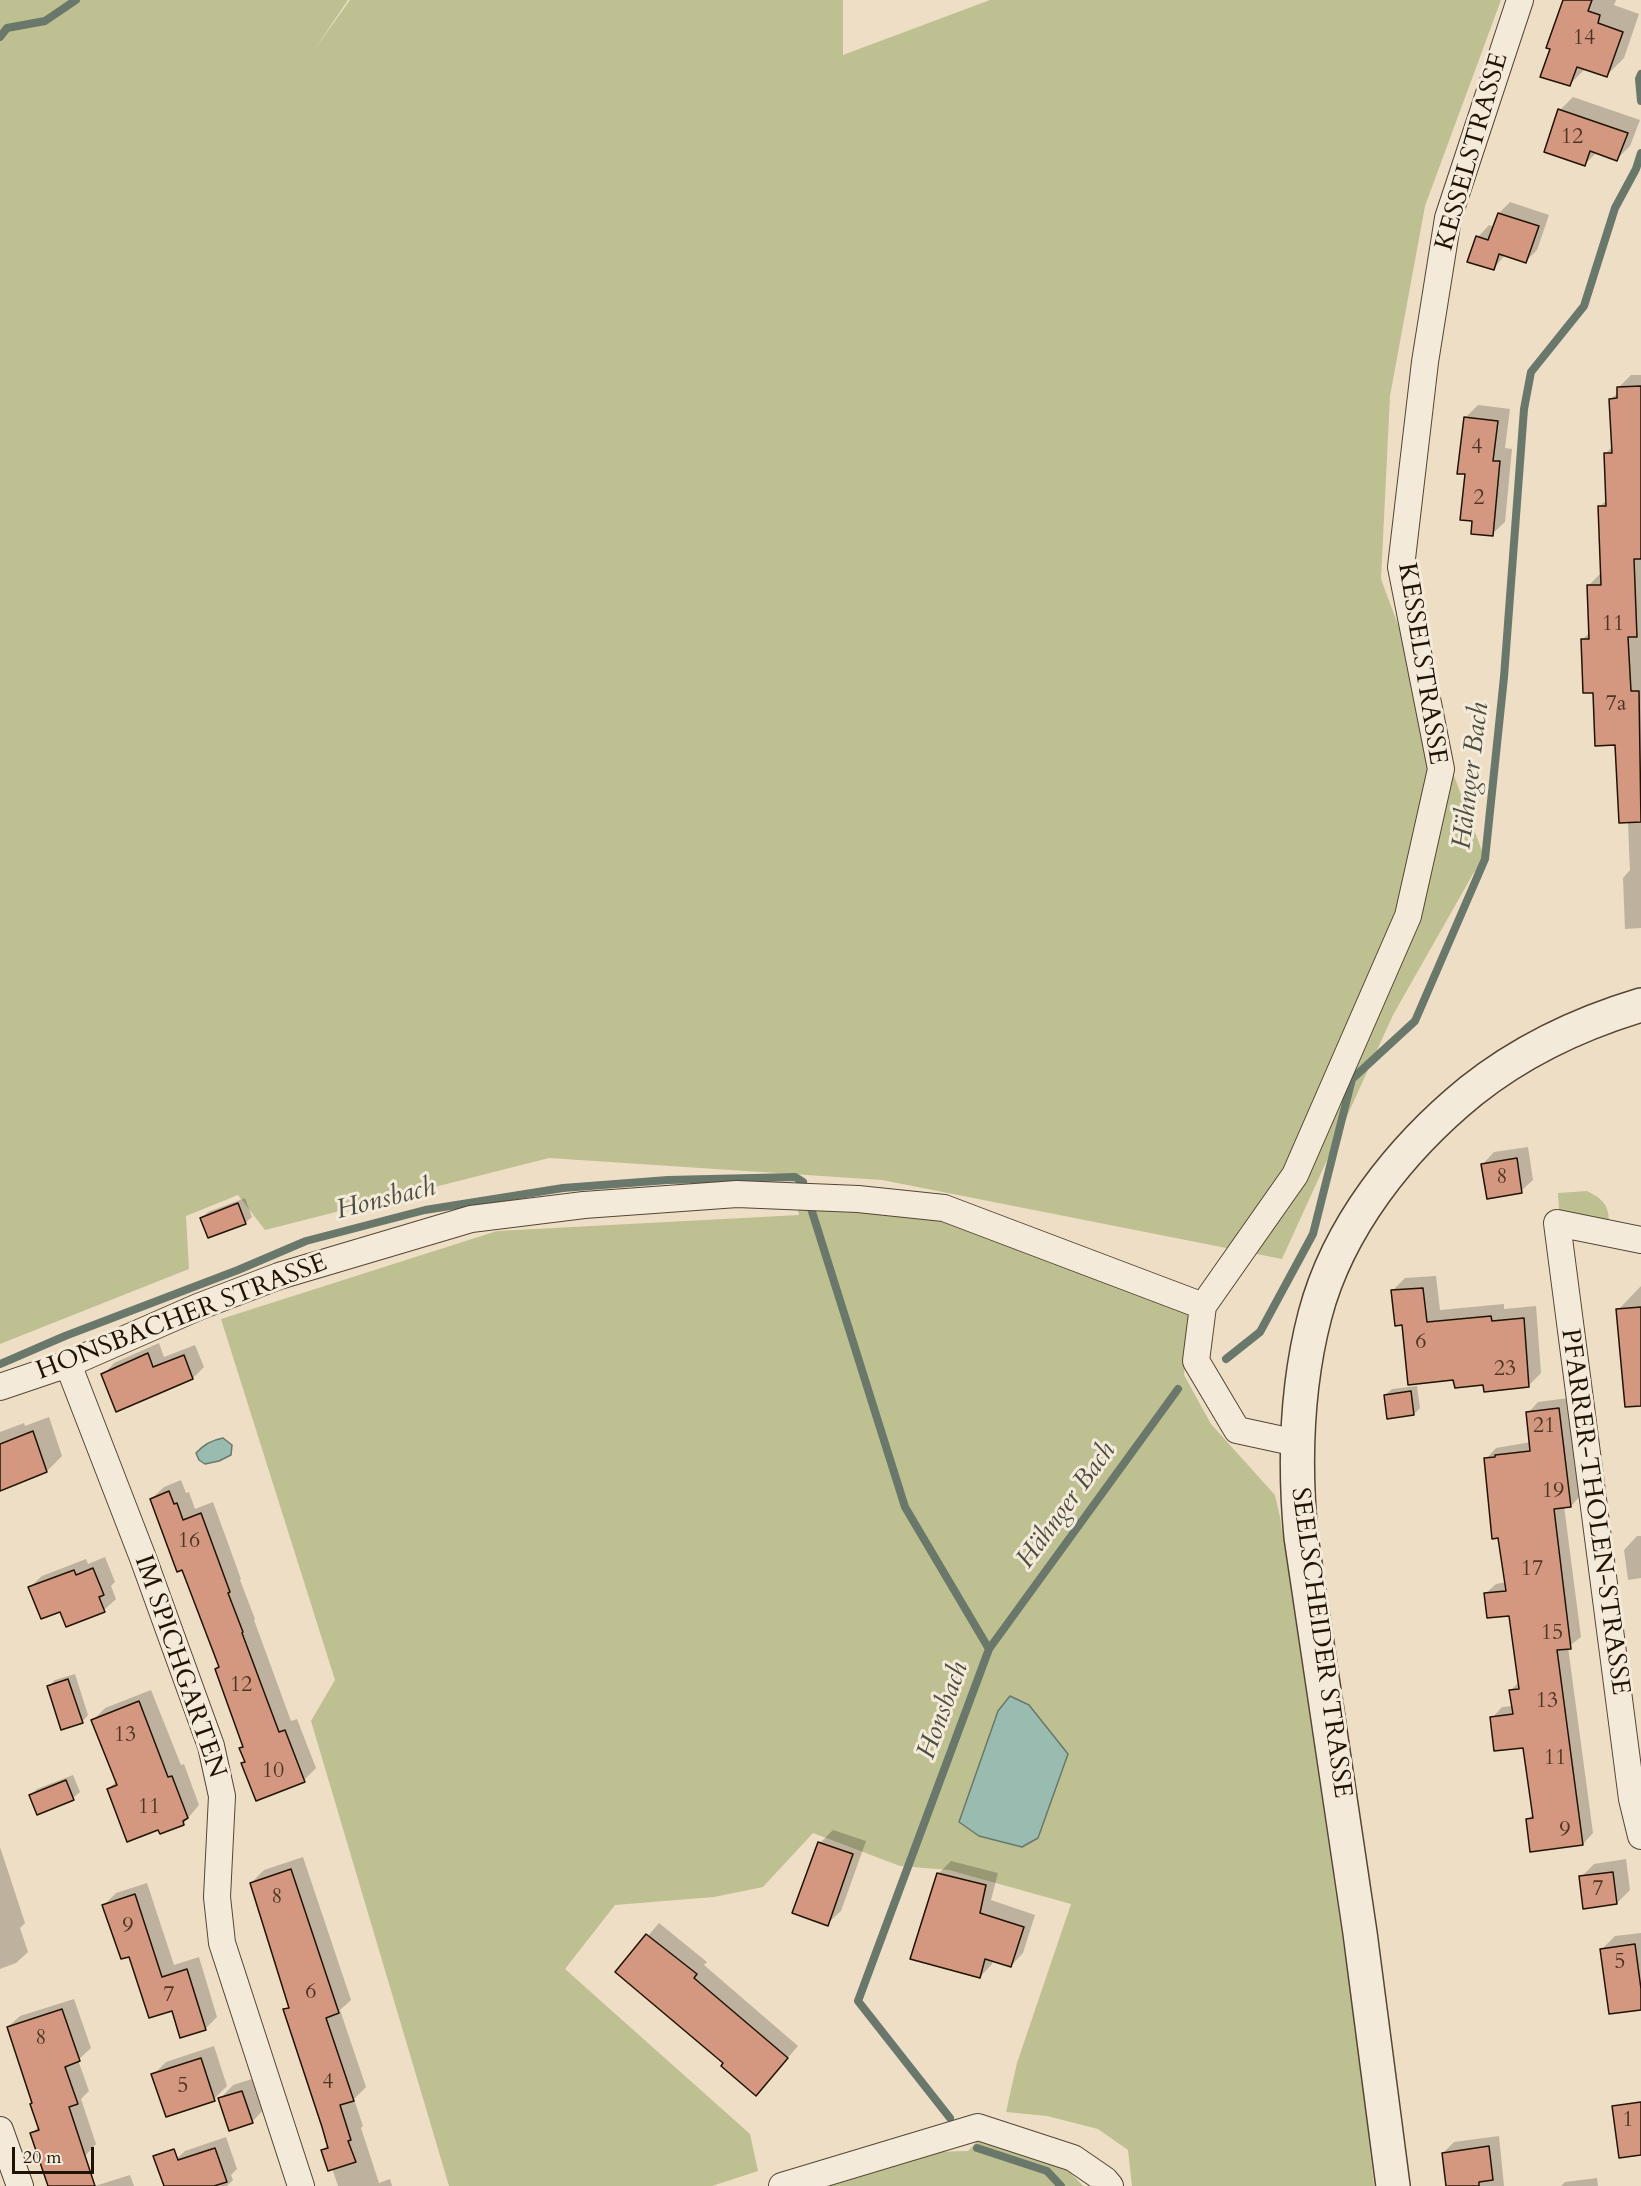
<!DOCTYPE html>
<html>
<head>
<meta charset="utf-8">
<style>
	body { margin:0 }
	#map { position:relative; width:1641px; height:2186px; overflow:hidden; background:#eedec5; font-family:Cardo,serif }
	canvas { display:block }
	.scale { position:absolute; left:12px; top:2147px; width:82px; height:27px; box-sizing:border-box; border:3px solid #201304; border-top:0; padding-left:8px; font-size:18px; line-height:21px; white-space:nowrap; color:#201304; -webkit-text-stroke:4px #f4ead9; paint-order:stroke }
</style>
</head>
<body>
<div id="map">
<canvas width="1641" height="2186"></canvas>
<div class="scale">20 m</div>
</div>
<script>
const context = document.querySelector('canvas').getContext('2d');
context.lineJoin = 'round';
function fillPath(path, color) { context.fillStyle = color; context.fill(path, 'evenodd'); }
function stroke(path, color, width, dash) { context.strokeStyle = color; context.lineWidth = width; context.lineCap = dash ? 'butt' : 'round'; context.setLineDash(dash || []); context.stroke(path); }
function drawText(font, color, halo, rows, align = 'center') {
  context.font = font + ' Cardo,serif'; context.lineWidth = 6; context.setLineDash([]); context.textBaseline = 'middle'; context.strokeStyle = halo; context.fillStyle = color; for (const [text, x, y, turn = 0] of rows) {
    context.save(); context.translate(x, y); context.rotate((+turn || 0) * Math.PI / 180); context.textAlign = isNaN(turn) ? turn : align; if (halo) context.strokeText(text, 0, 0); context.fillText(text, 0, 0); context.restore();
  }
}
const green = new Path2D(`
	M 0,0 L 348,0 L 314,50 L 350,0 L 843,0 L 843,55 L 990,0 L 1501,0 L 1425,206 L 1390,396 L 1381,579 L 1485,859 L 1473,874 L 1393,1015 L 1282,1259 L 882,1180 L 549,1158 L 265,1230 L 238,1195 L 186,1216 L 189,1269 L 0,1344 Z
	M 1587,1191 C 1603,1199 1609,1205 1609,1223 L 1562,1212 L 1559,1209 L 1558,1193 Z
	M 794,1196 L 942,1216 L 1190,1310 L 1184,1375 L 1211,1424 L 1275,1495 L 1280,1517 L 1358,2043 L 1374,2186 L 1132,2186 L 1128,2150 L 1098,2129 L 1047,2116 L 1006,2112 L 1017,2063 L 1071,1904 L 949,1870 L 900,1866 L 813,1833 L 763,1887 L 714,1897 L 615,1905 L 565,1969 L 750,2134 L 758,2171 L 712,2186 L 449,2186 L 311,1721 L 335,1680 L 221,1319 L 497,1231 L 799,1215 Z
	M 982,2136 L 1063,2165 L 1083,2186 L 820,2186 L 934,2152 L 968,2151 Z`);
const water = new Path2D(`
	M 223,1438 L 232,1445 L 231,1455 L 219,1461 L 205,1464 L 199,1460 L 196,1453 C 204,1444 212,1440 223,1438 Z
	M 1010,1696 L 1029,1705 L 1068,1754 L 1038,1838 L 1022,1847 L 979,1836 L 959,1822 L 998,1711 Z`);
const shadow = new Path2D(`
	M 1565,0 L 1616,0 L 1614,5 L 1639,14 L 1624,58 L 1606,76 L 1586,68 L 1569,85 Z
	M 1573,97 L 1640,120 L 1630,146 L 1617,159 L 1597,152 L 1585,164 L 1560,110 Z
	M 1510,202 L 1549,215 L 1537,250 L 1526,261 L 1506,254 L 1494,268 L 1478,237 L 1489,225 L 1494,227 L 1499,213 Z
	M 1631,375 L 1641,375 L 1641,928 L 1625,929 L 1623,878 L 1630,870 L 1629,849 L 1628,821 L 1617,743 L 1594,691 L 1582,640 L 1590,632 L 1588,586 L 1601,573 L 1599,507 L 1608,499 L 1606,453 L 1613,446 L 1611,399 L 1619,392 L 1618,388 Z
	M 1478,405 L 1510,409 L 1505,448 L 1512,449 L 1505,522 L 1492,534 L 1473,520 L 1467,473 L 1465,418 Z
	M 1528,1147 L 1533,1180 L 1521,1191 L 1483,1164 L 1494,1152 Z
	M 245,1198 L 252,1217 L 245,1223 L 202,1218 L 208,1212 Z
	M 1436,1276 L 1440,1310 L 1504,1304 L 1504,1309 L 1536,1306 L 1541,1373 L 1528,1386 L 1455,1379 L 1392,1291 L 1405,1278 Z
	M 1641,1286 L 1641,1378 L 1618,1310 Z
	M 159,1343 L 164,1357 L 195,1345 L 204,1367 L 193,1378 L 103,1375 L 114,1363 Z
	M 1417,1386 L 1420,1408 L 1414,1414 L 1385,1395 L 1392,1389 Z
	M 1569,1398 L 1581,1495 L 1571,1506 L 1564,1506 L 1581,1637 L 1568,1647 L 1593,1833 L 1583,1844 L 1527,1820 L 1534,1813 L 1524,1746 L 1492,1718 L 1502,1707 L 1513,1706 L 1511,1690 L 1519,1682 L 1510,1614 L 1485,1594 L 1496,1584 L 1506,1582 L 1486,1459 L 1496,1448 L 1531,1442 L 1528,1413 L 1538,1402 Z
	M 49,1417 L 62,1456 L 47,1471 L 0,1490 L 0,1432 L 24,1423 L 25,1426 Z
	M 181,1480 L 186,1493 L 189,1492 L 195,1509 L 213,1502 L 241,1579 L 240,1580 L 255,1619 L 254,1620 L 291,1721 L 297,1719 L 316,1768 L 304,1780 L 243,1764 L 246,1761 L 241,1749 L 244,1745 L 220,1666 L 183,1568 L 151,1499 L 164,1487 Z
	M 1637,1536 L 1641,1536 L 1641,1578 L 1628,1580 L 1624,1550 Z
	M 105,1557 L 115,1582 L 111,1586 L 116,1599 L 104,1610 L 61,1610 L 30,1587 L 42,1576 L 86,1559 L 88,1564 Z
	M 75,1674 L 88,1715 L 82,1722 L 48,1687 L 55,1680 Z
	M 151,1690 L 181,1765 L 184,1764 L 199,1805 L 183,1824 L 159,1828 L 108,1789 L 117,1781 L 93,1720 L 105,1708 Z
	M 73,1775 L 80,1792 L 73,1798 L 38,1813 L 31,1795 L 37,1789 Z
	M 833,1830 L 866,1841 L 841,1911 L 827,1924 L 820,1843 Z
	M 0,1847 L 25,1923 L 20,1928 L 28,1952 L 16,1963 L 0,1969 Z
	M 303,1857 L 351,2000 L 340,2010 L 366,2087 L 354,2099 L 363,2126 L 361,2128 L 379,2183 L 390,2179 L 392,2186 L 338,2186 L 332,2168 L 323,2150 L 328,2144 L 285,2010 L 290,2005 L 251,1883 L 264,1870 Z
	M 1626,1859 L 1630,1890 L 1617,1903 L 1581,1877 L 1594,1864 Z
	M 951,1861 L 998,1873 L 991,1900 L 1035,1915 L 1023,1953 L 1011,1966 L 993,1960 L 992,1964 L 980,1977 L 938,1874 Z
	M 147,1883 L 174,1965 L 199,1957 L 217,2017 L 205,2029 L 130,1955 L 104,1905 L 116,1893 Z
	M 659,1923 L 707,1962 L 704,1965 L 798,2046 L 767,2082 L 725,2062 L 617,1972 Z
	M 1641,1933 L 1641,2008 L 1602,1949 L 1615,1936 Z
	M 74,1999 L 91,2048 L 78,2060 L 89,2091 L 81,2099 L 96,2144 L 85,2156 L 32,2133 L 39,2126 L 33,2102 L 8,2027 L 20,2016 Z
	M 214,2046 L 227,2086 L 214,2099 L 153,2075 L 166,2062 Z
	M 255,2078 L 265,2108 L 252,2122 L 220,2099 L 233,2085 Z
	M 1499,2136 L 1504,2186 L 1448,2186 L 1443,2153 L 1454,2142 Z
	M 226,2137 L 237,2169 L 231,2175 L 233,2180 L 227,2186 L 181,2186 L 173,2162 L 185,2151 Z
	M 130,2175 L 134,2186 L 95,2186 Z
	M 1597,2178 L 1598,2186 L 1561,2186 L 1565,2182 Z`);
const stream = new Path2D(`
	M 0,37 L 7,28 L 45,21 L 76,0
	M 1641,74 L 1639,79 L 1641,101
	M 809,1202 L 905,1507 L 989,1649 L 858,2001 L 950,2118
	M 1226,1359 L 1260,1332 L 1313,1234 L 1352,1079 L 1415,1021 L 1485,859 L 1504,677 L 1524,409 L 1531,372 L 1584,306 L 1615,208 L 1636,169 L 1641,153
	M 0,1364 L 65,1336 L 238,1270 L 306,1241 L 425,1210 L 563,1188 L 668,1180 L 795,1177 L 803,1182
	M 989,1649 L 1178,1389
	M 977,2148 L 1047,2171 L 1061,2186`);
const building = new Path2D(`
	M 1563,0 L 1592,0 L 1588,11 L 1600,15 L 1598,23 L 1623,32 L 1607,77 L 1577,67 L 1570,86 L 1540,77 L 1550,49 L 1546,48 Z
	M 1558,109 L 1628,133 L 1617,161 L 1590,151 L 1585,166 L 1544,152 Z
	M 1498,213 L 1539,226 L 1526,263 L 1499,254 L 1494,270 L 1467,262 L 1476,236 L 1488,240 Z
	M 1641,386 L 1641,559 L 1634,559 L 1637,637 L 1628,637 L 1631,691 L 1639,691 L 1641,822 L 1619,823 L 1615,745 L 1595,746 L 1593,693 L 1583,693 L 1581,639 L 1589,639 L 1587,585 L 1601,585 L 1598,506 L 1606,506 L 1604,453 L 1612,453 L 1609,399 L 1617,398 L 1617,387 Z
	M 1464,417 L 1498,421 L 1493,461 L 1500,461 L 1493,536 L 1471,534 L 1472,521 L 1460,520 L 1465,474 L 1457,474 Z
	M 1517,1158 L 1522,1193 L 1487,1199 L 1481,1164 Z
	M 238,1203 L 246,1224 L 208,1238 L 200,1218 Z
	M 1423,1288 L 1427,1322 L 1491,1316 L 1492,1321 L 1524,1318 L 1529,1387 L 1484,1392 L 1483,1385 L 1455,1388 L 1453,1380 L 1408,1385 L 1402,1325 L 1395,1326 L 1391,1290 Z
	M 1641,1307 L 1641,1406 L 1625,1407 L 1616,1309 Z
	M 148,1353 L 153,1367 L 184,1355 L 193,1379 L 116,1412 L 101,1374 Z
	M 1411,1391 L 1414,1415 L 1387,1419 L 1384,1395 Z
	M 1559,1408 L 1571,1507 L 1554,1509 L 1571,1649 L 1557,1650 L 1583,1845 L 1530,1852 L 1526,1819 L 1533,1818 L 1523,1748 L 1494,1751 L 1490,1717 L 1513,1714 L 1509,1690 L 1519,1689 L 1509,1616 L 1487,1618 L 1484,1593 L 1506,1591 L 1498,1538 L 1492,1539 L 1484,1458 L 1495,1457 L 1495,1455 L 1530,1451 L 1526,1412 Z
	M 33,1431 L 47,1472 L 0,1491 L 0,1444 Z
	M 169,1491 L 174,1504 L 177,1503 L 183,1520 L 201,1513 L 230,1592 L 228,1593 L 243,1632 L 242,1633 L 279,1732 L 285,1730 L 305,1782 L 256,1801 L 241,1763 L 245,1762 L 239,1748 L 243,1747 L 215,1669 L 219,1667 L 182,1570 L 177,1572 L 150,1499 Z
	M 93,1568 L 104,1595 L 99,1597 L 105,1612 L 66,1627 L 60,1612 L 41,1619 L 28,1587 L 74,1570 L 76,1575 Z
	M 68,1679 L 83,1723 L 61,1730 L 47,1686 Z
	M 139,1701 L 168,1777 L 172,1776 L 188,1818 L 183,1821 L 184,1825 L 160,1834 L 158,1830 L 127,1842 L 107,1789 L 117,1785 L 91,1720 Z
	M 66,1780 L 74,1800 L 37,1815 L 29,1795 Z
	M 818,1842 L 853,1854 L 828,1926 L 792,1913 Z
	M 291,1869 L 339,2013 L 326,2018 L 354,2101 L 340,2105 L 351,2140 L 348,2141 L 356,2162 L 328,2171 L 321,2150 L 328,2148 L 322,2127 L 283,2009 L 289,2008 L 250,1883 Z
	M 1613,1872 L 1617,1904 L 1583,1909 L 1579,1876 Z
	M 937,1873 L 986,1885 L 980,1913 L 1024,1927 L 1011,1967 L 985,1959 L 980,1978 L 910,1959 Z
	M 135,1894 L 162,1977 L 187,1969 L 206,2030 L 180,2038 L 172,2011 L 149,2018 L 129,1957 L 121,1959 L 102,1905 Z
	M 646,1934 L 697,1974 L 694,1978 L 788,2058 L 756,2096 L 721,2066 L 723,2063 L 615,1972 Z
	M 1635,1944 L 1641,1989 L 1641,2010 L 1609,2014 L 1600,1949 Z
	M 62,2009 L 80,2061 L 65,2067 L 78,2104 L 69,2107 L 95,2186 L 48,2186 L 30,2133 L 39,2130 L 30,2104 L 32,2103 L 7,2027 Z
	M 201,2058 L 215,2101 L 166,2117 L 151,2074 Z
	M 242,2091 L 253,2123 L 229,2131 L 218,2098 Z
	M 1641,2102 L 1641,2155 L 1619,2158 L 1612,2106 Z
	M 1489,2146 L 1493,2180 L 1479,2182 L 1479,2186 L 1446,2186 L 1442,2153 Z
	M 215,2148 L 227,2182 L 214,2186 L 164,2186 L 153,2156 L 174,2149 L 178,2160 Z`);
const minor = new Path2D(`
	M 1641,1240 L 1557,1223 L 1632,1799 L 1641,1836
	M 68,1364 L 143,1558 L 211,1746 L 222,1796 L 217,1897 L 222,1943 L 301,2186
	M 0,1387 L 68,1364 L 198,1307 L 279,1276 L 471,1219 L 584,1205 L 737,1194 L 858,1199 L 944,1208 L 1203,1306
	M 1297,1443 L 1237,1430 L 1196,1361 L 1203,1306 L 1295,1175 L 1408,916 L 1441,769 L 1401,567 L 1425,362 L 1448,218 L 1520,0
	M 0,2130 L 20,2186
	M 782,2186 L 978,2127 L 1073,2158 L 1105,2180 L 1110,2186`);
const tertiary = new Path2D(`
	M 1393,2186 L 1360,1933 L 1301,1537 C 1294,1462 1296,1388 1315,1315 C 1338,1227 1401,1148 1471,1091 C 1520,1052 1581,1023 1641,1005`);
const numberNames = [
	["14",1584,39],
	["12",1572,138],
	["4",1477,448],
	["2",1479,499],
	["11",1613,625],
	["7a",1616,705],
	["8",1502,1178],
	["6",1421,1343],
	["23",1505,1370],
	["21",1544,1427],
	["19",1553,1492],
	["16",189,1542],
	["17",1532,1570],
	["15",1552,1634],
	["12",241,1686],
	["13",1547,1702],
	["13",125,1736],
	["11",1555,1759],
	["10",273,1772],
	["11",149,1808],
	["9",1565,1831],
	["7",1598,1890],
	["8",277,1898],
	["9",128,1927],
	["5",1620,1963],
	["6",311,1993],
	["7",169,1996],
	["8",41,2039],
	["4",328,2083],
	["5",183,2087],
	["1",1628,2121]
];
const streetNames = [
	["KESSELSTRASSE",1473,152,-74],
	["KESSELSTRASSE",1421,664,81],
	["HONSBACHER STRASSE",182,1318,-21],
	["PFARRER-THOLEN-STRASSE",1594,1512,82],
	["SEELSCHEIDER STRASSE",1320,1643,82],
	["IM SPICHGARTEN",179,1667,71]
];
const waterNames = [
	["Hähnger Bach",1472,776,-83],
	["Honsbach",386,1200,-14],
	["Hähnger Bach",1067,1506,-54],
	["Honsbach",944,1711,-70]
];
fillPath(green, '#bec091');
fillPath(water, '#9abcb0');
stroke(water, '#69786b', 1.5);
fillPath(shadow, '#0003');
stroke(stream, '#69786b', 8);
fillPath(building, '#d3987f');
stroke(building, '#201304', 1.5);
stroke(minor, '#544634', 28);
stroke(tertiary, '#544634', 36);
stroke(minor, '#f4ead9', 26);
stroke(tertiary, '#f4ead9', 33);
drawText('22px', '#4d3423', null, numberNames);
drawText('26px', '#201304', '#f4ead9', streetNames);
drawText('italic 27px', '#4b4e40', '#f4ead9', waterNames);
</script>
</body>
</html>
